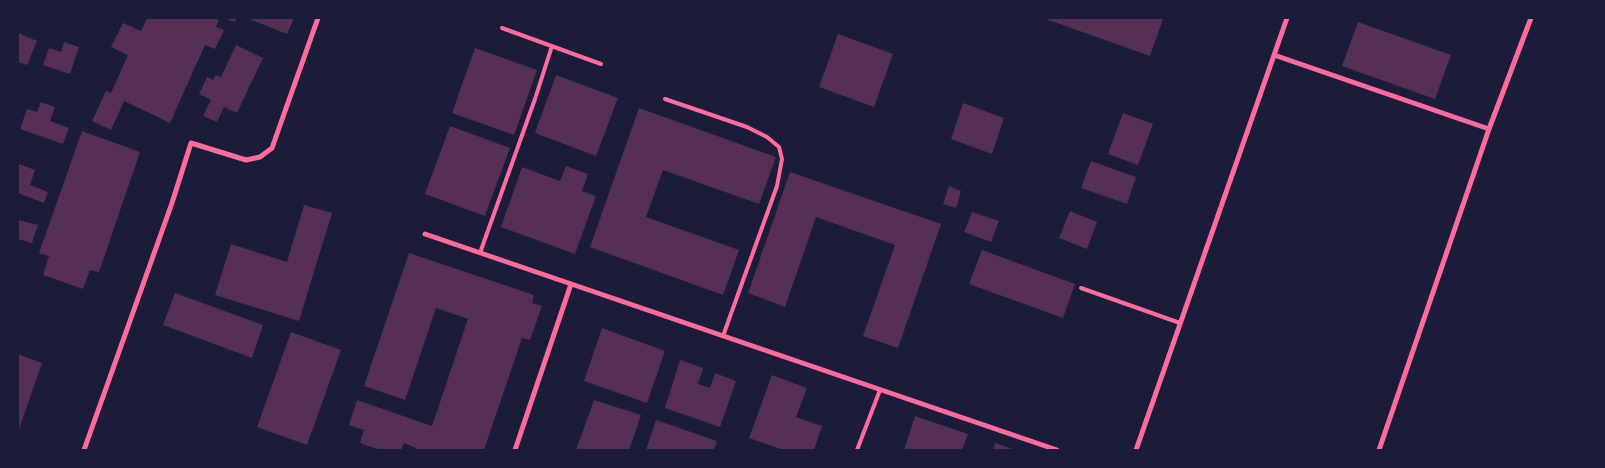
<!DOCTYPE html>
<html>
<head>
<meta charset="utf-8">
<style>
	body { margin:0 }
	#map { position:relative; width:1605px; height:468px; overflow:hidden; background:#1b1b3a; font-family:"Source Sans 3",sans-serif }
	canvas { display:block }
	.frame { position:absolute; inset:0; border:19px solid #1b1b3a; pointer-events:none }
</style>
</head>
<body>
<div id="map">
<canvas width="1605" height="468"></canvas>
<div class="frame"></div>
</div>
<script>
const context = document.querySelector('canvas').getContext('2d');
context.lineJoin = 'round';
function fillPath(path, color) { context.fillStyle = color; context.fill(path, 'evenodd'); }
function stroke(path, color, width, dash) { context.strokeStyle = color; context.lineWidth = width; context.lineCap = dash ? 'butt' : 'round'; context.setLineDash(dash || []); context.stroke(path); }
const building = new Path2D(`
	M 147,18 L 214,18 L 219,20 L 216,27 L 224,30 L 215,49 L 205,45 L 170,123 L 124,101 L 111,130 L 92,121 L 106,91 L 111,93 L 128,55 L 111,47 L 123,23 L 141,31 Z
	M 224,18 L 236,18 L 235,22 Z
	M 247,18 L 294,18 L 287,34 Z
	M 1043,18 L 1159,18 L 1163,19 L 1150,56 Z
	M 1358,22 L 1451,55 L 1435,99 L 1342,66 Z
	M 18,33 L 37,41 L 27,65 L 18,62 Z
	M 838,34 L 893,54 L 874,107 L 819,87 Z
	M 64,42 L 79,47 L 70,74 L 43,65 L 49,48 L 61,52 Z
	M 236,45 L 263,58 L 237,113 L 224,107 L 217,122 L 203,116 L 211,100 L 199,94 L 207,77 L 213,80 L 216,75 L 221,77 Z
	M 475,48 L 537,70 L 514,135 L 452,113 Z
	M 556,75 L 618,98 L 596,156 L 535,133 Z
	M 41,102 L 55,107 L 50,121 L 69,128 L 63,144 L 20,129 L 27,109 L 37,112 Z
	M 963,103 L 1004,118 L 992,154 L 951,139 Z
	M 639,108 L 776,157 L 759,204 L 663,170 L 646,217 L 739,250 L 723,295 L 590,247 Z
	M 1123,113 L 1153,124 L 1138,165 L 1108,154 Z
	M 450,126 L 510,148 L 485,216 L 425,194 Z
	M 82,131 L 140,152 L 99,272 L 90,270 L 83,289 L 43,275 L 49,256 L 39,253 Z
	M 1091,161 L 1136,177 L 1127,204 L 1081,188 Z
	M 19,164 L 35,170 L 30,185 L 48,192 L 44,203 L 18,193 L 18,168 Z
	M 566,166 L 588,174 L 582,191 L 596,196 L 575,254 L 501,227 L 522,167 L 560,181 Z
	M 790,172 L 941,224 L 898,348 L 863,336 L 895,245 L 816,217 L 785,307 L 748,293 Z
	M 949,186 L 961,191 L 956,208 L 943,204 Z
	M 304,205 L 332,213 L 299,321 L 215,295 L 231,244 L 287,262 Z
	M 1070,211 L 1097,222 L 1087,249 L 1059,238 Z
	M 972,212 L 999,221 L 991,242 L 964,232 Z
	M 18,220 L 38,225 L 32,243 L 18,239 Z
	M 982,250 L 1075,284 L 1063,318 L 969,284 Z
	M 409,253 L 534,295 L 532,303 L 542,306 L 530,340 L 522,338 L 484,450 L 415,450 L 416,448 L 404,443 L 401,450 L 380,450 L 360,443 L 364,430 L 349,425 L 357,400 L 432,426 L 468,319 L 436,308 L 405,400 L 364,386 Z
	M 175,293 L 263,325 L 252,358 L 163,325 Z
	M 602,328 L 665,351 L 647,403 L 584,381 Z
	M 291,332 L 341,350 L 307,445 L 257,427 Z
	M 18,354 L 42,363 L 18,432 Z
	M 680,360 L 703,368 L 698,384 L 710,388 L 715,373 L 736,381 L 720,427 L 665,408 Z
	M 772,375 L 807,388 L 796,417 L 822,426 L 814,450 L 783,450 L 749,438 Z
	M 594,400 L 641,415 L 629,450 L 576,450 Z
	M 915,416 L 968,434 L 962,450 L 904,450 Z
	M 656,420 L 717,441 L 714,450 L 646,450 Z
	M 995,443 L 1015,450 L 993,450 Z`);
const service = new Path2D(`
	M 502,28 L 601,64
	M 665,99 L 747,127 L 767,137 L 779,147 L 782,159 L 777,186 L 723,336
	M 480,253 L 535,99 L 552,46
	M 1081,288 L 1180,323
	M 857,450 L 880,390`);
const minor = new Path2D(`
	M 1274,55 L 1489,129
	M 425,234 L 1057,450
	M 84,450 L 172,203 L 191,143 L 246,160 L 260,157 L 272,148 L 318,18
	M 515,450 L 571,284
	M 1136,450 L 1287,18
	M 1379,450 L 1489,129 L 1531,18`);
fillPath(building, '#542f53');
stroke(service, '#ff6b9d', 4);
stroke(minor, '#ff6b9d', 5);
</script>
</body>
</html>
